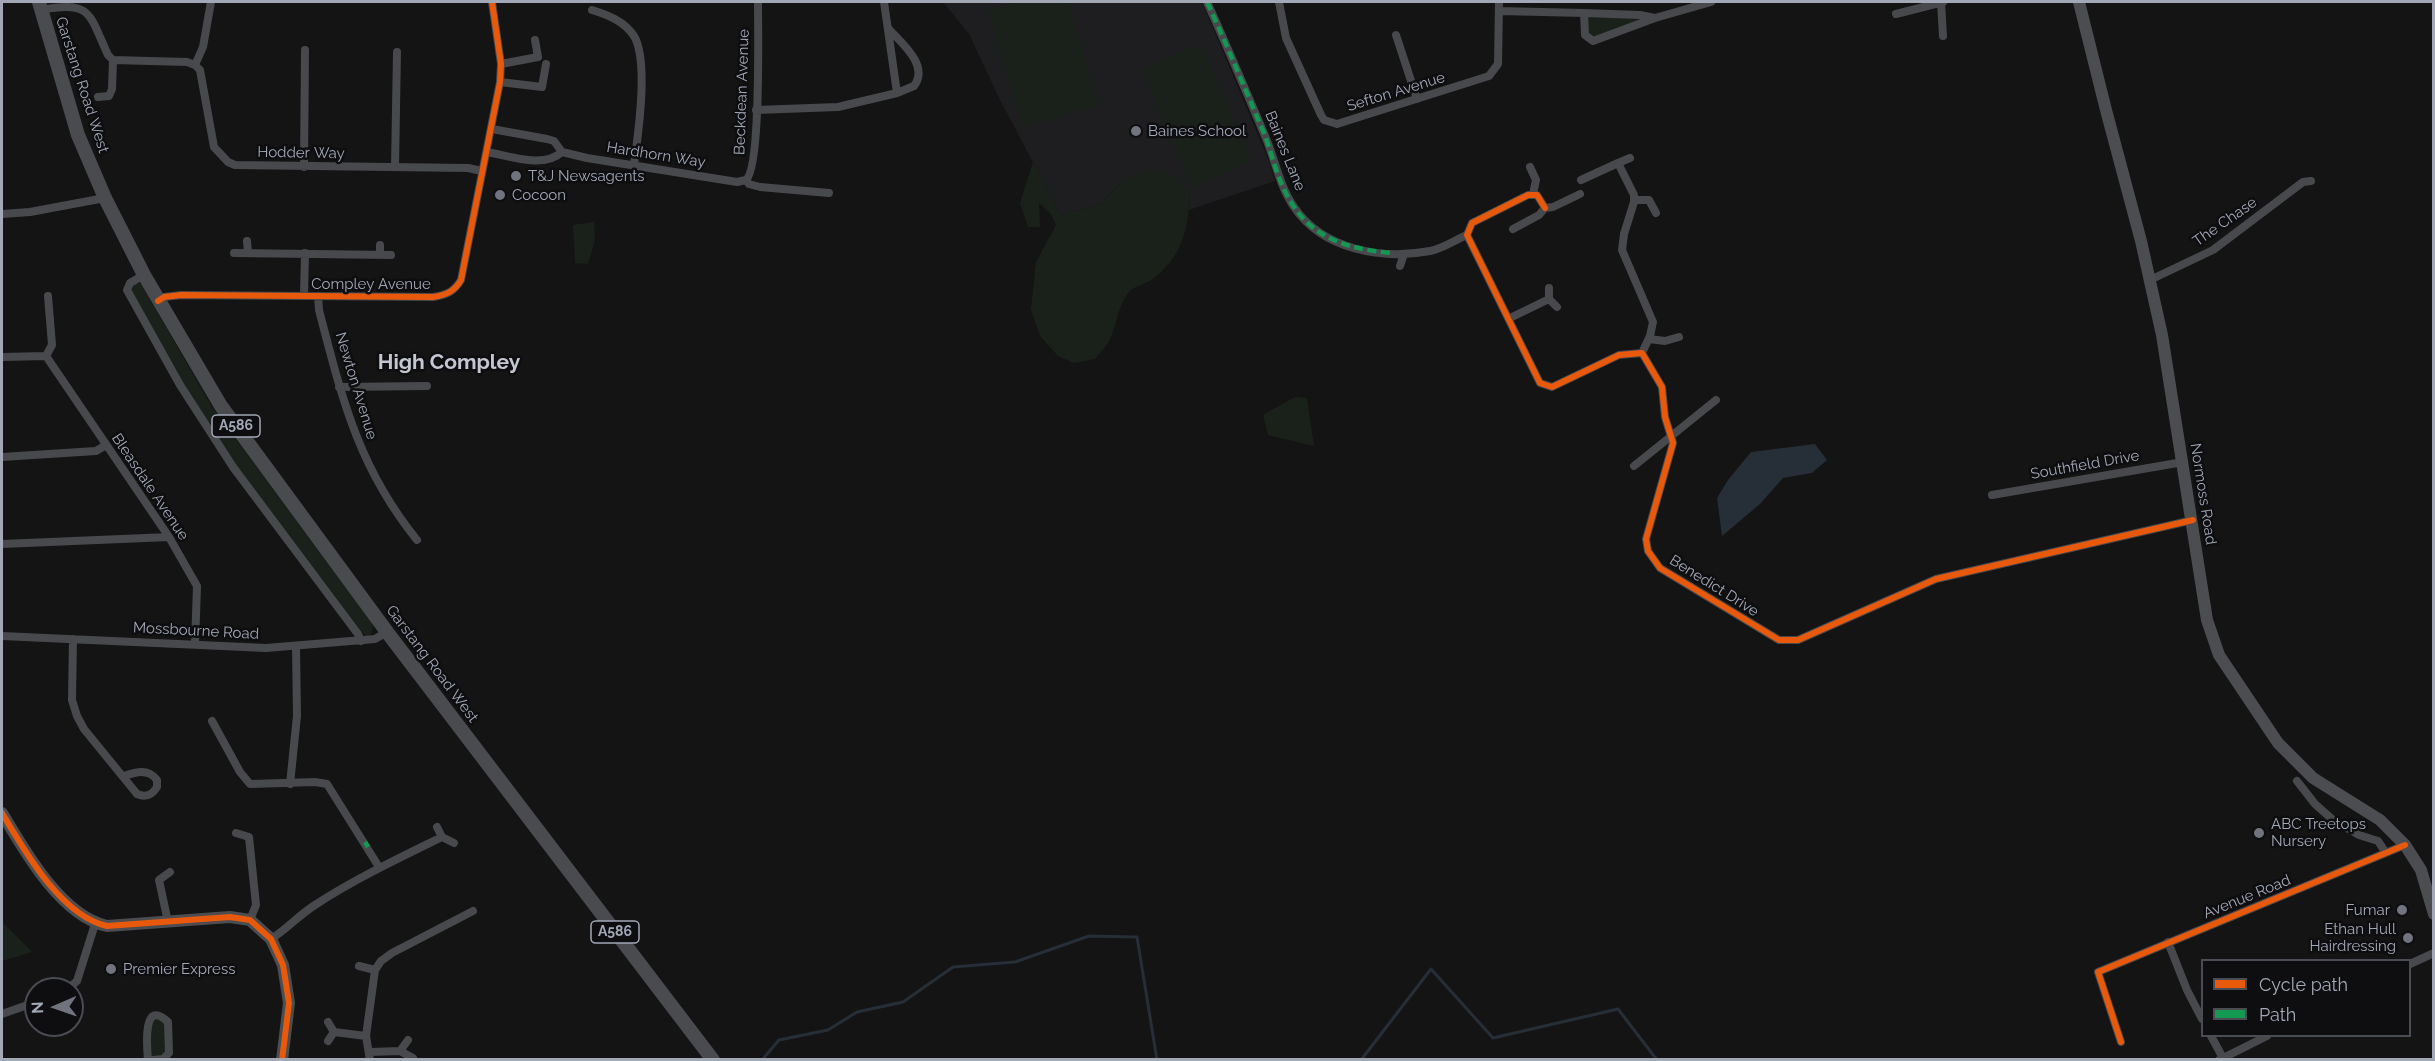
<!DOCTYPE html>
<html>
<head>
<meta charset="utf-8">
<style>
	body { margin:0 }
	#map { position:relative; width:2435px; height:1061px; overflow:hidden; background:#141414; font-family:Raleway,sans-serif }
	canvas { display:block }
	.frame { position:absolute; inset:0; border:3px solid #a3a8b7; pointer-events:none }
	.legend { position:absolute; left:2201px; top:959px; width:210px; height:78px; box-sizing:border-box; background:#0e0e10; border:2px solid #4a4c53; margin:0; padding:8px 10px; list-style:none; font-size:18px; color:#a3a8b7 }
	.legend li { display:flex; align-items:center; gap:12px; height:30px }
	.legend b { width:30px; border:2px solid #4a4c53 }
	.north { position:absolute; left:24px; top:977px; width:60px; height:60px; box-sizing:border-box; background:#0e0e10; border:2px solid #4a4c53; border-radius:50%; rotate:268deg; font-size:16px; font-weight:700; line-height:24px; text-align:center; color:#a3a8b7 }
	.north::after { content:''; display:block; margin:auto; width:21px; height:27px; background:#71747e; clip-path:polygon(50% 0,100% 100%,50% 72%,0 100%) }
</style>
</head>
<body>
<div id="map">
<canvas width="2435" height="1061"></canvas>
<div class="frame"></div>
<ul class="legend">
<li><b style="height:8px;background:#e8590c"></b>Cycle path</li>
<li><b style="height:8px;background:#139951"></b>Path</li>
</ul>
<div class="north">N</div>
</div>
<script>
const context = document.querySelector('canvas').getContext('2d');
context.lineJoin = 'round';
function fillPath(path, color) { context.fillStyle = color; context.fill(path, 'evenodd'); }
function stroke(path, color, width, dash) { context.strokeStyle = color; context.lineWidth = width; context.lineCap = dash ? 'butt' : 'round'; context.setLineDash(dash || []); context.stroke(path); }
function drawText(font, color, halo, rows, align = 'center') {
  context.font = font + ' Raleway,sans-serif'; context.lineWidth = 5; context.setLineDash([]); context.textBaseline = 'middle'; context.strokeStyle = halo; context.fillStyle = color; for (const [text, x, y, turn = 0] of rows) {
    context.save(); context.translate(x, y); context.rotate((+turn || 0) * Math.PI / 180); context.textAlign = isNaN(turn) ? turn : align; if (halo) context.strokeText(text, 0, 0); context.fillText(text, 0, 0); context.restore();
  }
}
const built = new Path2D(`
	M 943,2 L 1202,2 L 1269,161 L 1275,181 L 1189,210 L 1190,191 L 1126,177 L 1102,203 L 1061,215 L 1000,100 L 969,34 Z`);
const green = new Path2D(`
	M 1016,2 L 1068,2 L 1099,105 L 1023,128 L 988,10 Z
	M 1584,13 L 1655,18 L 1589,39 Z
	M 1201,44 L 1252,162 L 1192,188 L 1142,69 Z
	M 1033,162 L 1061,215 L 1102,203 L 1126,177 L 1149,170 L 1174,175 L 1190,191 C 1189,227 1182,259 1151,280 C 1145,284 1136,286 1131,290 C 1119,301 1117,323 1111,337 C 1108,345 1101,352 1095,359 L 1074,363 L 1058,356 L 1040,336 L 1031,309 L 1036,262 L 1056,225 L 1051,214 L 1039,203 L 1040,227 L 1028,227 L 1020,203 Z
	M 594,222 L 595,240 L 588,264 L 575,263 L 573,225 Z
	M 135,283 L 141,284 L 212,407 L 371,622 L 373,627 L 371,634 L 367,636 L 363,633 L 222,446 L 180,380 L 131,291 L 132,284 Z
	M 1295,397 L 1307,398 L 1314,446 L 1268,435 L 1263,415 Z
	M 2,921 L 4,924 L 32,952 L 2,961 Z
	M 163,1017 L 169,1053 L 148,1059 L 151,1018 Z`);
const water = new Path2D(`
	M 1815,444 L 1827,460 L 1812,473 L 1783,478 L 1760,504 L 1722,536 L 1717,498 L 1728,480 L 1751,452 Z`);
const stream = new Path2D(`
	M 762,1060 L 779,1040 L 828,1030 L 857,1012 L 903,1002 L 953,967 L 1015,962 L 1089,936 L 1137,937 L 1157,1060
	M 1361,1060 L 1431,969 L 1493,1038 L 1618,1009 L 1657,1060`);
const street = new Path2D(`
	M 1207,2 C 1227,46 1246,91 1265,136 C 1275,159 1279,185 1294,207 C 1323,250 1382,260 1430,251 C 1442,249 1455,240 1467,235
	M 1279,2 L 1286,38 L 1321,115 L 1324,120 L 1337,124 L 1489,76 L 1498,64 L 1499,2
	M 1941,2 L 1943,36
	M 41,10 C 92,0 89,14 108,55 L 113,60 L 187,62 L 195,65
	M 592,10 C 608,15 624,21 634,36 C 649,61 638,135 634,165
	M 1500,11 L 1584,13 L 1585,35 L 1593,41 L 1655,18 L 1711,2
	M 1584,13 L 1640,15 L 1655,18
	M 1896,14 L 1943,2
	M 888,28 C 900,42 930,65 914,86 L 897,93
	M 1396,35 L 1417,99
	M 501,64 L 538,57 L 535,40
	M 195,65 L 200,70 L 214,147 L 228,162 L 235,165 L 468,168 L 482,171
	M 195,65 L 203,47 L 211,2
	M 500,82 L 542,87 L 546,64
	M 98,97 L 109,96 L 112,89 L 113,60
	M 756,110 L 838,107 L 897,93 L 884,2
	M 492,129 L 547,139 L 554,141 L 562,152 L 587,158 L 737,182 L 746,180
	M 487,152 C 510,156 543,169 562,152
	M 1618,163 L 1630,158
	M 304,167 L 305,50
	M 395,167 L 397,52
	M 1530,167 L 1536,180 L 1533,194
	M 746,180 C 761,167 758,29 758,2
	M 746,180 L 749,184 L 760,187 L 829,193
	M 1581,180 L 1618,163 L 1634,195 L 1634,202 L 1624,234 L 1622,250 L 1653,322 L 1650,336 L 1642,353
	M 1634,200 L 1649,200 L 1656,213
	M 1545,208 L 1537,195 L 1528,195 L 1472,223 L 1467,235 L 1540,383 L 1552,387 L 1619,355 L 1642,353 L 1662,387 L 1665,417 L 1673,443 L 1646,539 L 1648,551 L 1660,568 L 1779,640 L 1798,640 L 1936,579 L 2193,520
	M 2,214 L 30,212 L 105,198
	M 1513,229 L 1539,215 L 1545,208 L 1553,207 L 1580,194
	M 247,241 L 248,253
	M 380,245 L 380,255
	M 234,253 L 391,255
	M 1400,266 L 1404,254
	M 144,275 L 130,283 L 127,290 L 180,385 L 233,467 L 358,634 L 361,641
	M 2150,280 L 2213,250 L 2303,182 L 2311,181
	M 304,296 L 305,253
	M 318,296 L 319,310 C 342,398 358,467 417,540
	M 1549,299 L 1557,307
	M 158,301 L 164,297 L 181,295 L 433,297 C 446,295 454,292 461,280 L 500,82 L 501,64 L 492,2
	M 1510,318 L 1549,299 L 1549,288
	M 1649,339 L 1665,341 L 1679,337
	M 46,356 L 169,537 L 197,586 L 195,644
	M 46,356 L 52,345 L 48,296
	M 2,357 L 46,356
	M 339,387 L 427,386
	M 2,457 L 96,451 L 106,445
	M 1634,466 L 1716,400
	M 1992,495 L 2183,462
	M 2,544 L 169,537
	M 2,636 L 266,648 L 375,639 L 387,632
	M 73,639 L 72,700 L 77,716 L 84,729 L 137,794 C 146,798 152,795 157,787 L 157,780 C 148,768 136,772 124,776
	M 212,721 L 240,772 L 250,784 L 315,782 L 327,784 L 379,867
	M 2297,781 L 2315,804 L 2333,820 L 2359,835 L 2378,841 L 2386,853
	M 290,784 L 297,716 L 296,646
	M 437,827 L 442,837
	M 236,833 L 249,837 L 256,905 L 250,920
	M 168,922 L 159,880 L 170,872
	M 271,939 C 287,929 299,915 315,905 C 355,879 399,858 442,837 L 454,843
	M 2168,942 L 2187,990 L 2202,1019
	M 2410,964 L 2434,953
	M 359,966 L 375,970
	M 68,989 L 77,981 L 95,924
	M 2,1014 L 36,1002
	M 328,1022 L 334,1032
	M 2211,1036 L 2223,1058
	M 328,1041 L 334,1032 L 366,1036
	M 2121,1042 L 2098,972 L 2405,845
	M 400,1051 L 408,1040
	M 370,1052 L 400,1051 L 413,1058
	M 148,1060 C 147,1048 142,997 168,1022 L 169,1053 L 163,1059 L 153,1060
	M 370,1060 L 366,1036 L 375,970 L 381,961 L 392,953 L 473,911
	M 2219,1060 L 2267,1036`);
const secondary = new Path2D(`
	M 2079,2 L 2106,110 L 2141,241 L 2162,335 L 2207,620 L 2219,655 L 2278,743 L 2313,778 L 2380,820 L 2405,845 L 2421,870 L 2434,914
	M 2,813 C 24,850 61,916 107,926 L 230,917 L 250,920 L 271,939 L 283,965 L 289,1003 L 282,1060`);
const primary = new Path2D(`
	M 39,2 L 78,135 L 105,198 L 144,275 L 221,406 L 387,632 L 713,1060`);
const quiet = new Path2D(`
	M 1207,2 C 1227,45 1245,89 1264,133 C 1271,151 1275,171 1284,189 C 1305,236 1344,249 1392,253
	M 365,842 L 368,847`);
const cycleway = new Path2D(`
	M 1545,208 L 1537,195 L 1528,195 L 1472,223 L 1467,235 L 1540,383 L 1552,387 L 1619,355 L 1642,353 L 1662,387 L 1665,417 L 1673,443 L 1646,539 L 1648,551 L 1660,568 L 1779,640 L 1798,640 L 1936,579 L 2193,520
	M 158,301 L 164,297 L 181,295 L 433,297 C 446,295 454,292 461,280 L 500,82 L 501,64 L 492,2
	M 2,813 C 24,850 61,916 107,926 L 230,917 L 250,920 L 271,939 L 283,965 L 289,1003 L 282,1060
	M 2121,1042 L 2098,972 L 2405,845`);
const markers = [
	[1136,131,6,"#71747e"],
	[516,176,6,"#71747e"],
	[500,195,6,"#71747e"],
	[2259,833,6,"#71747e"],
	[2402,910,6,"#71747e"],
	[2408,938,6,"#71747e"],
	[111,969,6,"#71747e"]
];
const shields = [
	[236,426,48],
	[615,932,48]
];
const shieldNames = [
	["A586",236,426],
	["A586",615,932]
];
const streetNames = [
	["Garstang Road West",82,85,72],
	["Beckdean Avenue",742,92,-88],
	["Sefton Avenue",1396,92,-17],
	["Baines Lane",1285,151,68],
	["Hodder Way",301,153,1],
	["Hardhorn Way",656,155,9],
	["The Chase",2225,222,-35],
	["Compley Avenue",371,284],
	["Newton Avenue",356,386,73],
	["Southfield Drive",2085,465,-10],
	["Bleasdale Avenue",150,487,56],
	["Normoss Road",2203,494,81],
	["Benedict Drive",1714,586,32],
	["Mossbourne Road",196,631,3],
	["Garstang Road West",432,664,53],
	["Avenue Road",2247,897,-22]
];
const poiNames = [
	["Baines School",1148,131],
	["T&J Newsagents",528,176],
	["Cocoon",512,195],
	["ABC Treetops",2271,824],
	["Nursery",2271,841],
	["Fumar",2390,910,"right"],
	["Ethan Hull",2396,929,"right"],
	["Hairdressing",2396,946,"right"],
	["Premier Express",123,969]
];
const districtNames = [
	["High Compley",449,363]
];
fillPath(built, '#1e1e20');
fillPath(green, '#1a211b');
fillPath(water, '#262e37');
stroke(stream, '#262e37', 3);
stroke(street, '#48494d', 8);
stroke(secondary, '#4b4d51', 12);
stroke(primary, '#4a4b4f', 14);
stroke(quiet, '#139951', 4.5, [9, 4.5]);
stroke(cycleway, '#e8590c', 6);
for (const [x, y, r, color] of markers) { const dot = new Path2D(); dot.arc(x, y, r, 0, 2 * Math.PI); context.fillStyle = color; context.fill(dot); stroke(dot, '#0e0e10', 2); }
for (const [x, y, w] of shields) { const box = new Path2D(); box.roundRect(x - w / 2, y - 11, w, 22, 4.5); context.fillStyle = '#0e0e10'; context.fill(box); stroke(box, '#a3a8b7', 1.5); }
drawText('bold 14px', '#a3a8b7', null, shieldNames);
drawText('15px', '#a3a8b7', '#0e0e10', streetNames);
drawText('15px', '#a3a8b7', '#0e0e10', poiNames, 'left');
drawText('bold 21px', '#c4c7d2', '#0e0e10', districtNames);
</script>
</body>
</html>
